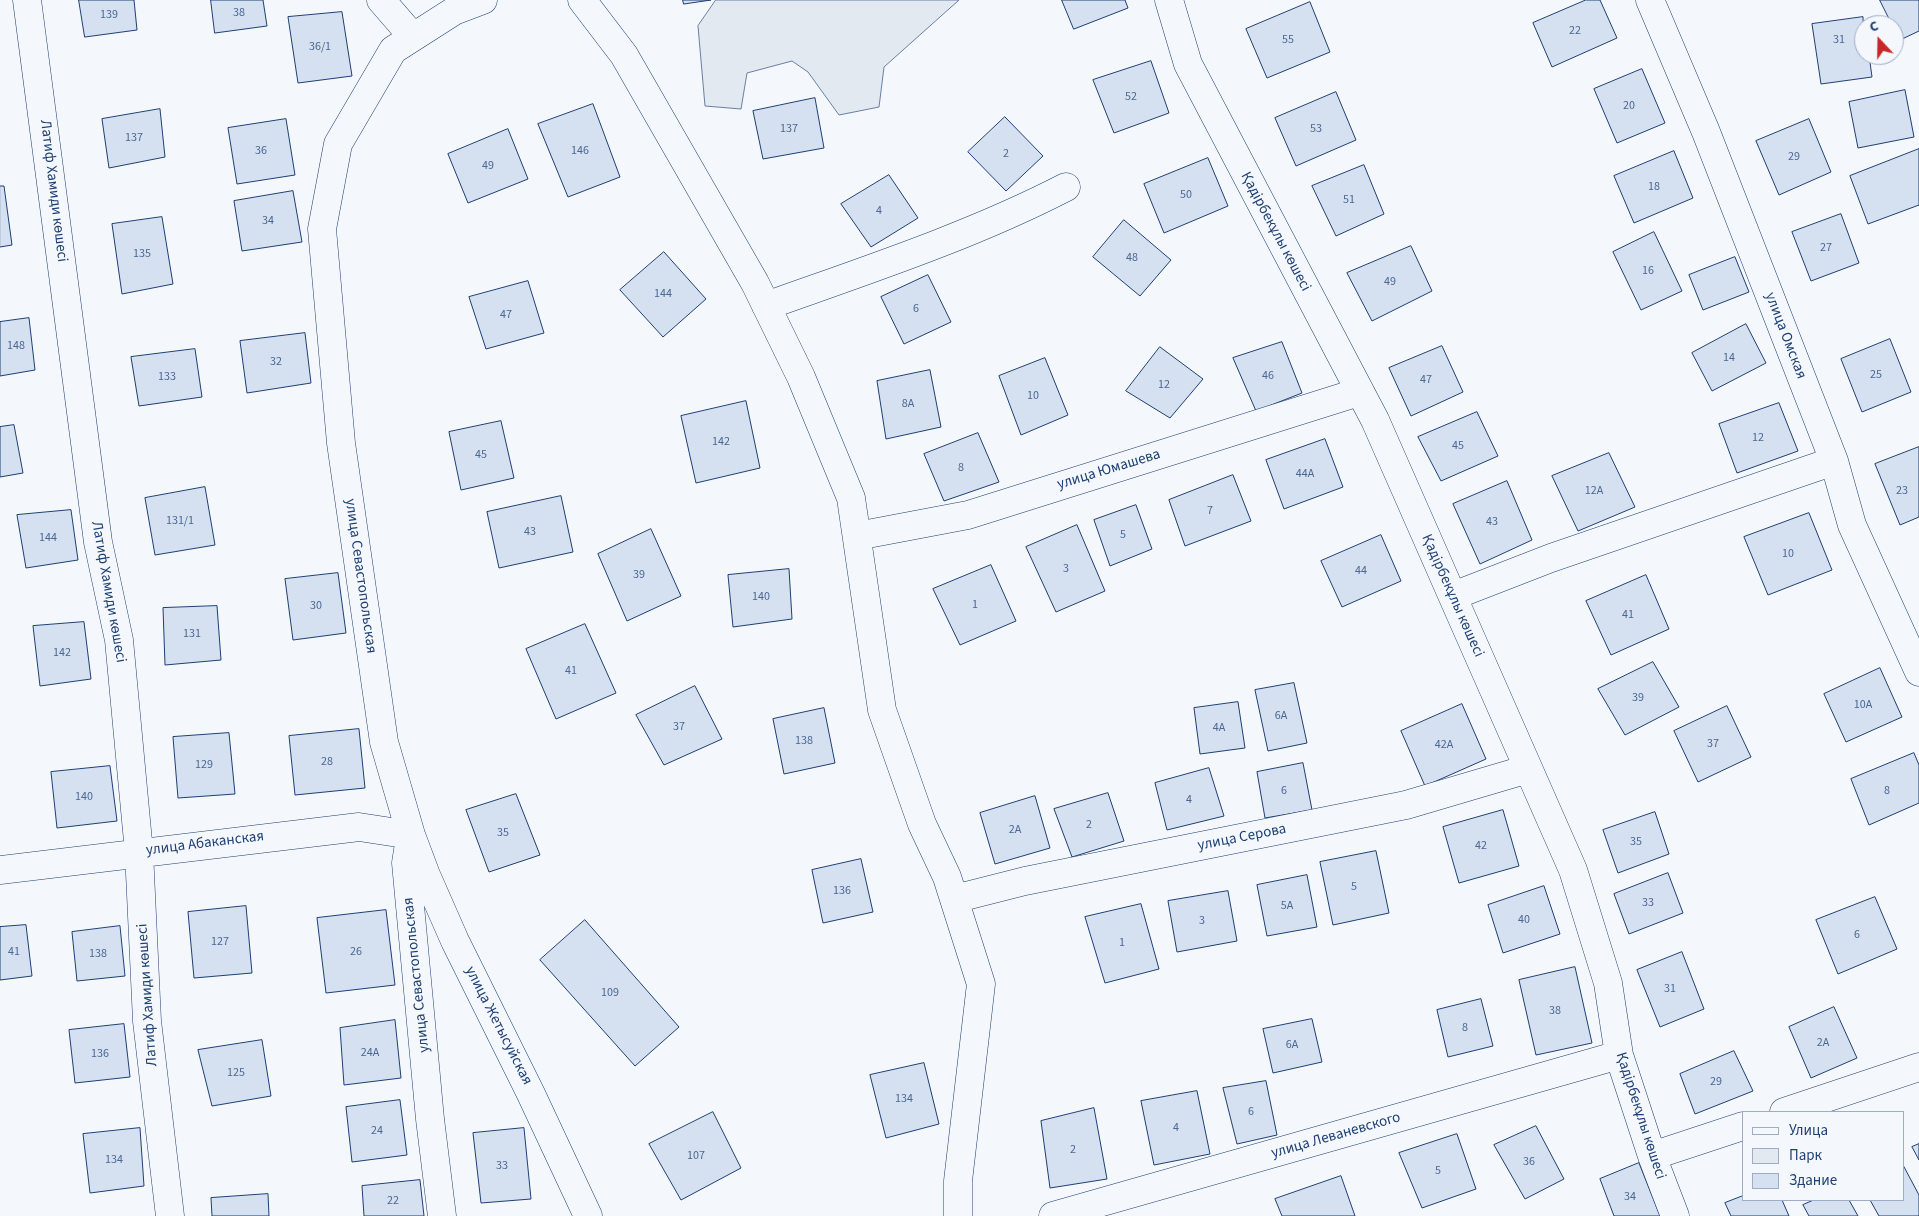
<!DOCTYPE html>
<html>
<head>
<meta charset="utf-8">
<style>
	body { margin:0 }
	#map { position:relative; width:1919px; height:1216px; overflow:hidden; background:#f4f7fb; font-family:"Source Sans 3",sans-serif }
	canvas { display:block }
	.legend { position:absolute; left:1742px; top:1111px; width:162px; height:90px; box-sizing:border-box; background:#f4f7fb; border:1px solid #9eadc5; margin:0; padding:6px 9px; list-style:none; font-size:15px; color:#1d3f73 }
	.legend li { display:flex; align-items:center; gap:10px; height:25px }
	.legend b { width:25px; border:1px solid #9eadc5 }
	.north { position:absolute; left:1854px; top:15px; width:50px; height:50px; box-sizing:border-box; background:#f4f7fb; border:1px solid #9eadc5; border-radius:50%; rotate:339deg; font-size:14px; font-weight:700; line-height:20px; text-align:center; color:#1d3f73 }
	.north::after { content:''; display:block; margin:auto; width:18px; height:22px; background:#c62828; clip-path:polygon(50% 0,100% 100%,50% 72%,0 100%) }
</style>
</head>
<body>
<div id="map">
<canvas width="1919" height="1216"></canvas>
<ul class="legend">
<li><b style="height:6px;background:#f4f7fb"></b>Улица</li>
<li><b style="height:14px;background:#e3e9f0"></b>Парк</li>
<li><b style="height:14px;background:#d5e0f0"></b>Здание</li>
</ul>
<div class="north">С</div>
</div>
<script>
const context = document.querySelector('canvas').getContext('2d');
context.lineJoin = 'round';
function fillPath(path, color) { context.fillStyle = color; context.fill(path, 'evenodd'); }
function stroke(path, color, width, dash) { context.strokeStyle = color; context.lineWidth = width; context.lineCap = dash ? 'butt' : 'round'; context.setLineDash(dash || []); context.stroke(path); }
function drawText(font, color, halo, rows, align = 'center') {
  context.font = font + ' "Source Sans 3",sans-serif'; context.lineWidth = 4; context.setLineDash([]); context.textBaseline = 'middle'; context.strokeStyle = halo; context.fillStyle = color; for (const [text, x, y, turn = 0] of rows) {
    context.save(); context.translate(x, y); context.rotate((+turn || 0) * Math.PI / 180); context.textAlign = isNaN(turn) ? turn : align; if (halo) context.strokeText(text, 0, 0); context.fillText(text, 0, 0); context.restore();
  }
}
const green = new Path2D(`
	M 716,0 L 959,0 L 884,67 L 879,107 L 839,115 L 808,72 L 792,61 L 747,73 L 741,109 L 705,106 L 698,26 Z`);
const building = new Path2D(`
	M 79,0 L 134,0 L 137,30 L 85,37 Z
	M 211,0 L 263,0 L 267,26 L 215,33 Z
	M 683,0 L 711,0 L 684,4 Z
	M 1062,0 L 1125,0 L 1128,8 L 1074,29 Z
	M 1586,0 L 1600,0 L 1617,38 L 1552,67 L 1533,23 Z
	M 1880,0 L 1919,0 L 1919,31 L 1900,40 Z
	M 1310,2 L 1330,52 L 1267,78 L 1246,29 Z
	M 342,12 L 352,76 L 298,83 L 288,17 Z
	M 1863,17 L 1864,55 L 1869,55 L 1872,77 L 1821,84 L 1812,24 Z
	M 1151,61 L 1169,113 L 1114,133 L 1093,80 Z
	M 1642,69 L 1665,123 L 1617,143 L 1594,89 Z
	M 1905,90 L 1914,137 L 1858,148 L 1849,102 Z
	M 1336,92 L 1356,140 L 1296,166 L 1275,118 Z
	M 815,98 L 824,148 L 763,159 L 753,111 Z
	M 593,104 L 620,177 L 568,197 L 538,124 Z
	M 160,109 L 165,157 L 109,168 L 102,119 Z
	M 1005,117 L 1043,156 L 1006,191 L 968,152 Z
	M 286,119 L 295,175 L 237,184 L 228,128 Z
	M 1809,119 L 1831,172 L 1779,195 L 1756,141 Z
	M 508,129 L 528,179 L 468,203 L 448,154 Z
	M 1919,149 L 1919,205 L 1868,224 L 1850,176 Z
	M 1674,151 L 1693,198 L 1634,223 L 1614,176 Z
	M 1208,158 L 1228,206 L 1164,233 L 1144,184 Z
	M 1364,165 L 1384,214 L 1336,236 L 1312,186 Z
	M 889,175 L 918,218 L 871,247 L 841,204 Z
	M 0,186 L 4,186 L 12,245 L 0,247 Z
	M 293,191 L 302,242 L 242,251 L 234,201 Z
	M 1841,214 L 1859,263 L 1811,281 L 1792,232 Z
	M 162,217 L 173,284 L 122,294 L 112,224 Z
	M 1124,220 L 1171,260 L 1140,296 L 1093,257 Z
	M 1654,232 L 1682,291 L 1641,310 L 1613,252 Z
	M 1411,246 L 1432,291 L 1372,321 L 1347,273 Z
	M 664,252 L 706,299 L 663,337 L 620,290 Z
	M 1735,257 L 1749,292 L 1703,310 L 1689,275 Z
	M 928,275 L 951,322 L 904,344 L 881,297 Z
	M 528,281 L 544,333 L 486,349 L 469,297 Z
	M 29,318 L 35,370 L 0,376 L 0,322 Z
	M 1746,324 L 1766,363 L 1712,391 L 1692,353 Z
	M 305,333 L 311,383 L 247,393 L 240,341 Z
	M 1890,339 L 1911,392 L 1862,412 L 1841,359 Z
	M 1282,342 L 1302,393 L 1256,411 L 1233,358 Z
	M 1442,346 L 1463,392 L 1411,416 L 1389,368 Z
	M 1160,347 L 1203,379 L 1170,418 L 1126,391 Z
	M 195,349 L 202,397 L 139,406 L 131,357 Z
	M 1045,358 L 1068,415 L 1021,435 L 999,376 Z
	M 930,370 L 941,427 L 886,439 L 877,381 Z
	M 746,401 L 760,468 L 696,483 L 681,416 Z
	M 1779,403 L 1798,451 L 1737,473 L 1719,424 Z
	M 1477,412 L 1498,456 L 1441,481 L 1418,437 Z
	M 501,421 L 514,478 L 461,490 L 449,432 Z
	M 14,425 L 23,473 L 0,477 L 0,427 Z
	M 978,433 L 999,482 L 944,501 L 924,454 Z
	M 1325,439 L 1343,487 L 1284,509 L 1266,460 Z
	M 1919,447 L 1919,517 L 1900,525 L 1875,464 Z
	M 1609,453 L 1635,507 L 1578,531 L 1552,476 Z
	M 1233,475 L 1251,521 L 1185,546 L 1169,500 Z
	M 1507,481 L 1532,540 L 1480,564 L 1453,504 Z
	M 205,487 L 215,545 L 155,555 L 145,498 Z
	M 561,496 L 573,552 L 499,568 L 487,512 Z
	M 1136,505 L 1152,549 L 1110,566 L 1094,520 Z
	M 71,510 L 78,560 L 26,568 L 17,515 Z
	M 1809,513 L 1832,570 L 1768,595 L 1744,537 Z
	M 1077,525 L 1105,591 L 1056,612 L 1026,547 Z
	M 651,529 L 681,596 L 627,621 L 598,554 Z
	M 1381,535 L 1401,581 L 1342,607 L 1321,561 Z
	M 991,565 L 1016,621 L 960,645 L 933,589 Z
	M 789,569 L 792,619 L 733,627 L 728,575 Z
	M 338,573 L 346,633 L 293,640 L 285,579 Z
	M 1646,575 L 1669,629 L 1611,655 L 1586,601 Z
	M 217,606 L 221,660 L 165,665 L 163,608 Z
	M 84,622 L 91,679 L 40,686 L 33,626 Z
	M 585,624 L 616,693 L 556,719 L 526,649 Z
	M 1653,662 L 1679,707 L 1625,735 L 1598,689 Z
	M 1880,668 L 1902,717 L 1846,742 L 1824,694 Z
	M 1294,683 L 1307,743 L 1268,751 L 1255,690 Z
	M 695,686 L 722,739 L 664,765 L 636,715 Z
	M 1238,702 L 1245,748 L 1200,754 L 1194,708 Z
	M 1462,704 L 1486,759 L 1425,786 L 1401,731 Z
	M 1727,706 L 1751,757 L 1698,782 L 1674,731 Z
	M 824,708 L 835,763 L 784,774 L 773,719 Z
	M 359,729 L 365,788 L 295,795 L 289,736 Z
	M 229,733 L 235,794 L 178,798 L 173,737 Z
	M 1914,753 L 1919,765 L 1919,803 L 1869,825 L 1851,779 Z
	M 1303,763 L 1312,810 L 1265,818 L 1257,772 Z
	M 110,766 L 117,821 L 57,828 L 51,772 Z
	M 1209,768 L 1224,816 L 1167,830 L 1155,783 Z
	M 1108,793 L 1124,841 L 1072,857 L 1054,809 Z
	M 516,794 L 540,855 L 489,872 L 466,810 Z
	M 1035,796 L 1050,848 L 995,864 L 980,813 Z
	M 1503,810 L 1519,866 L 1459,883 L 1443,827 Z
	M 1655,812 L 1669,854 L 1618,873 L 1603,830 Z
	M 1376,851 L 1389,913 L 1333,925 L 1320,862 Z
	M 861,859 L 873,912 L 823,923 L 812,870 Z
	M 1668,873 L 1683,913 L 1629,934 L 1614,894 Z
	M 1307,875 L 1317,927 L 1267,936 L 1257,885 Z
	M 1544,886 L 1560,934 L 1503,953 L 1488,905 Z
	M 1228,891 L 1237,941 L 1177,952 L 1168,901 Z
	M 1875,897 L 1897,949 L 1838,974 L 1816,920 Z
	M 1141,904 L 1159,969 L 1105,983 L 1085,917 Z
	M 246,906 L 252,973 L 194,978 L 188,912 Z
	M 386,910 L 395,985 L 326,993 L 317,918 Z
	M 585,920 L 679,1027 L 635,1066 L 540,960 Z
	M 26,925 L 32,976 L 0,980 L 0,927 Z
	M 120,926 L 125,976 L 77,981 L 72,932 Z
	M 1682,952 L 1704,1009 L 1660,1027 L 1637,970 Z
	M 1575,967 L 1592,1043 L 1536,1055 L 1519,980 Z
	M 1481,999 L 1493,1046 L 1448,1057 L 1437,1010 Z
	M 1834,1007 L 1857,1058 L 1811,1078 L 1789,1027 Z
	M 1312,1019 L 1322,1062 L 1273,1073 L 1263,1029 Z
	M 395,1020 L 401,1078 L 344,1085 L 340,1028 Z
	M 124,1024 L 130,1077 L 75,1083 L 69,1030 Z
	M 262,1040 L 271,1096 L 212,1106 L 198,1050 Z
	M 1734,1051 L 1753,1091 L 1695,1114 L 1680,1074 Z
	M 924,1063 L 939,1124 L 886,1138 L 870,1075 Z
	M 1266,1081 L 1277,1135 L 1237,1144 L 1223,1088 Z
	M 1197,1091 L 1210,1154 L 1154,1165 L 1141,1101 Z
	M 400,1100 L 407,1155 L 352,1162 L 346,1107 Z
	M 1094,1108 L 1107,1179 L 1050,1188 L 1041,1121 Z
	M 713,1112 L 741,1168 L 681,1200 L 649,1144 Z
	M 1536,1126 L 1564,1179 L 1525,1199 L 1494,1145 Z
	M 140,1128 L 144,1186 L 90,1193 L 83,1134 Z
	M 524,1128 L 531,1199 L 481,1203 L 473,1133 Z
	M 1457,1134 L 1476,1189 L 1422,1208 L 1399,1153 Z
	M 1919,1144 L 1919,1160 L 1912,1147 Z
	M 1639,1163 L 1660,1216 L 1614,1216 L 1600,1179 Z
	M 1903,1165 L 1919,1195 L 1919,1216 L 1879,1216 L 1870,1200 L 1903,1200 Z
	M 1341,1176 L 1355,1216 L 1282,1216 L 1275,1199 Z
	M 420,1180 L 424,1216 L 364,1216 L 362,1186 Z
	M 268,1194 L 269,1216 L 212,1216 L 211,1198 Z
	M 1743,1196 L 1743,1200 L 1782,1200 L 1789,1216 L 1731,1216 L 1725,1203 Z
	M 1814,1200 L 1849,1200 L 1858,1216 L 1809,1216 L 1803,1205 Z`);
const minor = new Path2D(`
	M 27,0 L 98,542 L 119,640 L 139,852 L 147,1021 L 170,1216
	M 381,0 L 413,37
	M 483,0 L 454,11 L 393,50 L 338,144 L 322,229 L 341,443 L 384,742 L 411,835 L 426,875 L 455,941 L 531,1094 L 588,1216
	M 582,0 L 624,55 L 755,283 L 801,377 L 851,498 L 882,710 L 922,824 L 947,877 L 981,984 L 958,1181 L 958,1216
	M 1169,0 L 1188,64 L 1375,420 L 1573,870 L 1608,983 L 1619,1055 L 1652,1156 L 1675,1216
	M 1650,0 L 1706,132 L 1834,461 L 1852,525 L 1919,672
	M 766,306 C 867,270 971,236 1066,187
	M 857,536 L 968,515 L 1359,392
	M 1453,596 L 1551,558 L 1834,461
	M 409,844 L 406,863 L 430,1119 L 442,1216
	M 0,870 L 359,827 L 411,835
	M 954,899 L 1025,881 L 1406,805 L 1528,769
	M 1784,1112 L 1919,1067
	M 1652,1156 L 1743,1126
	M 1053,1216 L 1619,1055`);
const numberNames = [
	["38",239,13],
	["139",109,15],
	["22",1575,31],
	["55",1288,40],
	["31",1839,40],
	["36/1",320,47],
	["52",1131,97],
	["20",1629,106],
	["137",789,129],
	["53",1316,129],
	["137",134,138],
	["36",261,151],
	["146",580,151],
	["2",1006,154],
	["29",1794,157],
	["49",488,166],
	["18",1654,187],
	["50",1186,195],
	["51",1349,200],
	["4",879,211],
	["34",268,221],
	["27",1826,248],
	["135",142,254],
	["48",1132,258],
	["16",1648,271],
	["49",1390,282],
	["144",663,294],
	["6",916,309],
	["47",506,315],
	["148",16,346],
	["14",1729,358],
	["32",276,362],
	["25",1876,375],
	["46",1268,376],
	["133",167,377],
	["47",1426,380],
	["12",1164,385],
	["10",1033,396],
	["8А",908,404],
	["12",1758,438],
	["142",721,442],
	["45",1458,446],
	["45",481,455],
	["8",961,468],
	["44А",1305,474],
	["12А",1594,491],
	["23",1902,491],
	["7",1210,511],
	["131/1",180,521],
	["43",1492,522],
	["43",530,532],
	["5",1123,535],
	["144",48,538],
	["10",1788,554],
	["3",1066,569],
	["44",1361,571],
	["39",639,575],
	["140",761,597],
	["1",975,605],
	["30",316,606],
	["41",1628,615],
	["131",192,634],
	["142",62,653],
	["41",571,671],
	["39",1638,698],
	["10А",1863,705],
	["6А",1281,716],
	["37",679,727],
	["4А",1219,728],
	["138",804,741],
	["37",1713,744],
	["42А",1444,745],
	["28",327,762],
	["129",204,765],
	["6",1284,791],
	["8",1887,791],
	["140",84,797],
	["4",1189,800],
	["2",1089,825],
	["2А",1015,830],
	["35",503,833],
	["35",1636,842],
	["42",1481,846],
	["5",1354,887],
	["136",842,891],
	["33",1648,903],
	["5А",1287,906],
	["40",1524,920],
	["3",1202,921],
	["6",1857,935],
	["127",220,942],
	["1",1122,943],
	["41",14,952],
	["26",356,952],
	["138",98,954],
	["31",1670,989],
	["109",610,993],
	["38",1555,1011],
	["8",1465,1028],
	["2А",1823,1043],
	["6А",1292,1045],
	["24А",370,1053],
	["136",100,1054],
	["125",236,1073],
	["29",1716,1082],
	["134",904,1099],
	["6",1251,1112],
	["4",1176,1128],
	["24",377,1131],
	["2",1073,1150],
	["107",696,1156],
	["134",114,1160],
	["36",1529,1162],
	["33",502,1166],
	["5",1438,1171],
	["34",1630,1197],
	["22",393,1201]
];
const streetNames = [
	["Латиф Хамиди көшесі",53,191,83],
	["Қадірбекұлы көшесі",1275,232,62],
	["улица Омская",1785,336,69],
	["улица Юмашева",1109,470,-17],
	["улица Севастопольская",360,576,82],
	["Латиф Хамиди көшесі",108,592,80],
	["Қадірбекұлы көшесі",1452,596,66],
	["улица Серова",1242,838,-11],
	["улица Абаканская",205,844,-7],
	["улица Севастопольская",417,975,-96],
	["Латиф Хамиди көшесі",148,995,-94],
	["улица Жетысуйская",498,1026,63],
	["Қадірбекұлы көшесі",1640,1116,72],
	["улица Леваневского",1336,1136,-16]
];
fillPath(green, '#e3e9f0');
stroke(green, '#687fa3', 1);
fillPath(building, '#d5e0f0');
stroke(building, '#1d3f73', 1);
stroke(minor, '#1d3f73', 29);
stroke(minor, '#f4f7fb', 28);
drawText('12px', '#4b6792', null, numberNames);
drawText('15px', '#1d3f73', '#f4f7fb', streetNames);
</script>
</body>
</html>
